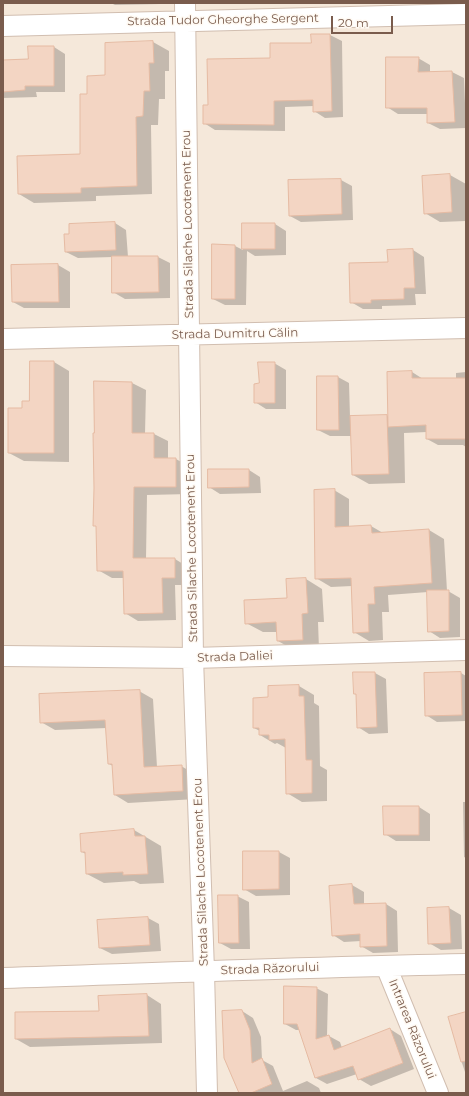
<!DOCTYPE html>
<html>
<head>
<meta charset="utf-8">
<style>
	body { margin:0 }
	#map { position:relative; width:469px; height:1096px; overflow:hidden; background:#fdf6ec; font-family:Montserrat,sans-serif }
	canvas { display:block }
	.frame { position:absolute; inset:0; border:4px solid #7a5c4d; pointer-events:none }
	.scale { position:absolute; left:331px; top:16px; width:62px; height:18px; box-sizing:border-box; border:2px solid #7a5c4d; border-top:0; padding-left:5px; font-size:12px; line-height:14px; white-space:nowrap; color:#7a5c4d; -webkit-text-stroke:3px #fffaf3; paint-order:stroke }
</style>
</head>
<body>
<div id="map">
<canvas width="469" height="1096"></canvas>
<div class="frame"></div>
<div class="scale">20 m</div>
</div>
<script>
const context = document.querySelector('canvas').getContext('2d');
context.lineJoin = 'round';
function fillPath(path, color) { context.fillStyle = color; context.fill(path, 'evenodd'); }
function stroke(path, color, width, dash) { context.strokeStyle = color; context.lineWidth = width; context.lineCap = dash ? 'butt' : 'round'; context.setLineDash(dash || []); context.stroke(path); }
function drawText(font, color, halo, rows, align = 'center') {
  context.font = font + ' Montserrat,sans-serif'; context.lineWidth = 3; context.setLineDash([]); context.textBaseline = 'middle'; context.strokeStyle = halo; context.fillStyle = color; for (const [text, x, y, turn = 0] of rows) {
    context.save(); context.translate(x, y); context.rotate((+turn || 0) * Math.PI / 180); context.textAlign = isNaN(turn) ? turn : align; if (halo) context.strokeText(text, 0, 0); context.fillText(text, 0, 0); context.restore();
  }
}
const residential = new Path2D(`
	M 3,3 L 466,3 L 466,1093 L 3,1093 Z`);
const shadow = new Path2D(`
	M 111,3 L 160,3 L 161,4 L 115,5 Z
	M 312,35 L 330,35 L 342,41 L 343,117 L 325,118 L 314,111 L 314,106 L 285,107 L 285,131 L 215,130 L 204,123 L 209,106 L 312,44 Z
	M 153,42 L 169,51 L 169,71 L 165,71 L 165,99 L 159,99 L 158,125 L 151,125 L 152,194 L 96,196 L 96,201 L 34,203 L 19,194 L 81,155 L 89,95 L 106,76 L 106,44 Z
	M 54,47 L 65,54 L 65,92 L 36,92 L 37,97 L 3,98 L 3,61 L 29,59 Z
	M 418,58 L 430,65 L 430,73 L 452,72 L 464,78 L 466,128 L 440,129 L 428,123 L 428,114 L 398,114 L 387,107 Z
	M 450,175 L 466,184 L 466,221 L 440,222 L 425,213 L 423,177 Z
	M 341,180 L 352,186 L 353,220 L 301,222 L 290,216 Z
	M 115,223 L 126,230 L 128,257 L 158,257 L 170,263 L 170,298 L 125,299 L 113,292 L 113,257 L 78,258 L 66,252 Z
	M 243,224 L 275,224 L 286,231 L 286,255 L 255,256 L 247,251 L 246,305 L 225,305 L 213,299 L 213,245 L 235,246 L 243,250 Z
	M 413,250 L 424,257 L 426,294 L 415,294 L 416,305 L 382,306 L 382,309 L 363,309 L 351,302 L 389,263 Z
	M 58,265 L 70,272 L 70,308 L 24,308 L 13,302 L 12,266 Z
	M 54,362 L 69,371 L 69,462 L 24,461 L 9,453 L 23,409 L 30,402 Z
	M 274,363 L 286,370 L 286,409 L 266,409 L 255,402 L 260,384 Z
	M 412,372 L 423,379 L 456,379 L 456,373 L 466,372 L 466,447 L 463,445 L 438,445 L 427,439 L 427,432 L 404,433 L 405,483 L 369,484 L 353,475 L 352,436 L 330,436 L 318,430 L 338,377 L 349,383 L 350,417 L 387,416 L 389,417 Z
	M 95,382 L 132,383 L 146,390 L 145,434 L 154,434 L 168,441 L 168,459 L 176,459 L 190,467 L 190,494 L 147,495 L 146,559 L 175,559 L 188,567 L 188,585 L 175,585 L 176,620 L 138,621 L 125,613 L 124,578 L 112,578 L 98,570 L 97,527 L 94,525 Z
	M 209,470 L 249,470 L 260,477 L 261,493 L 220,494 L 209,487 Z
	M 334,490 L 349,499 L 349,527 L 371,526 L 383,533 L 429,530 L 444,539 L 447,591 L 448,591 L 460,598 L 460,637 L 440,638 L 429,631 L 428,592 L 388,595 L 389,612 L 382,612 L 383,640 L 369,641 L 354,632 L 352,586 L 331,587 L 316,578 Z
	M 306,579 L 322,589 L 324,622 L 318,622 L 319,649 L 294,650 L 278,641 L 277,632 L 263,632 L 246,623 L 288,599 Z
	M 375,673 L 386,679 L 388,733 L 369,734 L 358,727 L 357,695 L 355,694 Z
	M 461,673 L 466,676 L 466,721 L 437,722 L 426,715 Z
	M 299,686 L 314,695 L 314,703 L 319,706 L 320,766 L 327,770 L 327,801 L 302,802 L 287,793 L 286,748 L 277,743 L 275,744 L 260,735 L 260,731 L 254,728 L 269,698 Z
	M 139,691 L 153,699 L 157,767 L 181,766 L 195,774 L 196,799 L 128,803 L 115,795 L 113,766 L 109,764 L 107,728 L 55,730 L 41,722 Z
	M 463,802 L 466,802 L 466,858 L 464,857 Z
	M 419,807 L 430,814 L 430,841 L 396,841 L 385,834 Z
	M 134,830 L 161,846 L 164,883 L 140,884 L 134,881 L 104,883 L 87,874 L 86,854 L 82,852 Z
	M 279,852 L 290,858 L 290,895 L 256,896 L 244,889 Z
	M 352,885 L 364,892 L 364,905 L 386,904 L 397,911 L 398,952 L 373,953 L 361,946 L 361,941 L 344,942 L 333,935 L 330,886 Z
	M 237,896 L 249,902 L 250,949 L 231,949 L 220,943 Z
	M 449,908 L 461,915 L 462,949 L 441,950 L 429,943 L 428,909 Z
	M 148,918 L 159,924 L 161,951 L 112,954 L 100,948 Z
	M 316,988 L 328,994 L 327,1036 L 329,1036 L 340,1042 L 342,1048 L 390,1029 L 401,1036 L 414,1069 L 371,1086 L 359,1079 L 357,1074 L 327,1084 L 316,1078 L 300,1030 L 296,1030 L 285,1024 Z
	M 147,995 L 161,1004 L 162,1043 L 30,1047 L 16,1039 L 100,1012 L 99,997 Z
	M 242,1011 L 253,1018 L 261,1037 L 262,1060 L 273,1066 L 283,1091 L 307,1081 L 319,1088 L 321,1093 L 240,1093 Z
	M 466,1013 L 466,1075 L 461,1060 Z`);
const building = new Path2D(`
	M 311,34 L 330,34 L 332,111 L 313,112 L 313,100 L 274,101 L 274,125 L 203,124 L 203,105 L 208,105 L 207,59 L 270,58 L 270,43 L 311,43 Z
	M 153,41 L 154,63 L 149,63 L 150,91 L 144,91 L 143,116 L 136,117 L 137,186 L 81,188 L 81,193 L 18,194 L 17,156 L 80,154 L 80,94 L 87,94 L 87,76 L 105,75 L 105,43 Z
	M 28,46 L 54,46 L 54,86 L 25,86 L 25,90 L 3,92 L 3,60 L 28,59 Z
	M 386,57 L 419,57 L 418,72 L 452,71 L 455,122 L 427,123 L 427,108 L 386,108 Z
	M 450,174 L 452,212 L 424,214 L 422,176 Z
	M 341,179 L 342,214 L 289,216 L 288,180 Z
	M 115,222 L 116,250 L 65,252 L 64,234 L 69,234 L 69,224 Z
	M 242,223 L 275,223 L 275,249 L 242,249 Z
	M 212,244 L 235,245 L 235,299 L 212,299 Z
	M 413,249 L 415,288 L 404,288 L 404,299 L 371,300 L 371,303 L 350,303 L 349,263 L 388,262 L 387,250 Z
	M 112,256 L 158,256 L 159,292 L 112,293 Z
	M 58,264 L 59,302 L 12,302 L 11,265 Z
	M 30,361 L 54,361 L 54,453 L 8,453 L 8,408 L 22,408 L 22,401 L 29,401 Z
	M 258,362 L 275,362 L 275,403 L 254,403 L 254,384 L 259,383 Z
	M 412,371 L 412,378 L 466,378 L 466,439 L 426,439 L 426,425 L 388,427 L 387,372 Z
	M 317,376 L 338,376 L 339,430 L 317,430 Z
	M 94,381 L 132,382 L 132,433 L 154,433 L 154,458 L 176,458 L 176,487 L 134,487 L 133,558 L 175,558 L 175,578 L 162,578 L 163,613 L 124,614 L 123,571 L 97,571 L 96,526 L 93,526 L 94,488 L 93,433 L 94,433 Z
	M 387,415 L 389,474 L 352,475 L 350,416 Z
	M 208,469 L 249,469 L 249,487 L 208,488 Z
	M 335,489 L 335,527 L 371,525 L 372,533 L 429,529 L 432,583 L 374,587 L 375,604 L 368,604 L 369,632 L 353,633 L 351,578 L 315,579 L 314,490 Z
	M 306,578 L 308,613 L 302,614 L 303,640 L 277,641 L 276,622 L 245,624 L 244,600 L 287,598 L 286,579 Z
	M 427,590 L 449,590 L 449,631 L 428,632 Z
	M 353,672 L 375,672 L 377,727 L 357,728 L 356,694 L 354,694 Z
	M 461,672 L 462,715 L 425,716 L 424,673 Z
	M 299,685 L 299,696 L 304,696 L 306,760 L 312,760 L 312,793 L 286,794 L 285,739 L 269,740 L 269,735 L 259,735 L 259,728 L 253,728 L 253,698 L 268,697 L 268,686 Z
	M 140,690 L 144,767 L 182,765 L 183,791 L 114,795 L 112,764 L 108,764 L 105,720 L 40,723 L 39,694 Z
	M 383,806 L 419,806 L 419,835 L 384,835 Z
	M 134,829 L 135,836 L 145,836 L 148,874 L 123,875 L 123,872 L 86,874 L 85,852 L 81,852 L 80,834 Z
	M 243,851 L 279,851 L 279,889 L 243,890 Z
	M 352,884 L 354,904 L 386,903 L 387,946 L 360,947 L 360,934 L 332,936 L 329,886 Z
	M 218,895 L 238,895 L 239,943 L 219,943 Z
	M 449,907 L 451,943 L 428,944 L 427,908 Z
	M 148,917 L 150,945 L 99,948 L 97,920 Z
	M 284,986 L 317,987 L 316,1039 L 329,1035 L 334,1050 L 390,1028 L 403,1063 L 358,1080 L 353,1066 L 315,1078 L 297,1024 L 284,1024 Z
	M 147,994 L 149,1036 L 15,1039 L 15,1012 L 99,1011 L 98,996 Z
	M 242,1010 L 250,1030 L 252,1063 L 262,1058 L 272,1084 L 251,1093 L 239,1093 L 224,1058 L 222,1011 Z
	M 466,1012 L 466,1061 L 461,1062 L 448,1017 Z`);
const street = new Path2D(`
	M 185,3 L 193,658 L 204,971 L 207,1093
	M 3,26 L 466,14
	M 3,339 L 466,328
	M 3,656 L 193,658 L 466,650
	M 386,966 L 438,1093
	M 3,978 C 157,973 312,967 466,964`);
const streetNames = [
	["Strada Tudor Gheorghe Sergent",223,20,-1],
	["Strada Silache Locotenent Erou",188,224,-91],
	["Strada Dumitru Călin",235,334,-1],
	["Strada Silache Locotenent Erou",192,548,-91],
	["Strada Daliei",235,657,-2],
	["Strada Silache Locotenent Erou",201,872,-92],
	["Strada Răzorului",270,969,-2],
	["Intrarea Răzorului",412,1029,68]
];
fillPath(residential, '#f5e8da');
fillPath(shadow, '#0003');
fillPath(building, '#f3d5c3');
stroke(building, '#e6bba3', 1);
stroke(street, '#d1beb0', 22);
stroke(street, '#fff', 20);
drawText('12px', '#7a5c4d', '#fffaf3', streetNames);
</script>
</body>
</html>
